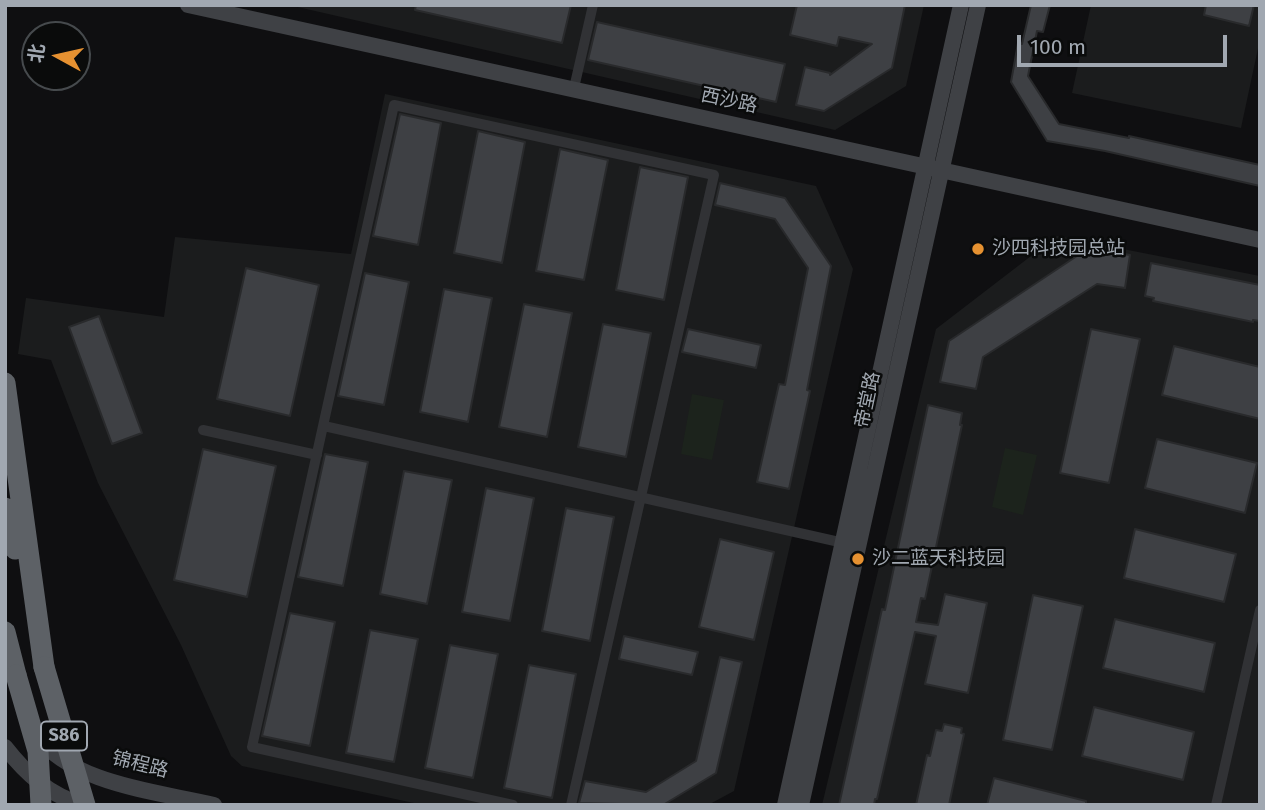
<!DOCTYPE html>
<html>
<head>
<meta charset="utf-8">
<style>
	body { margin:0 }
	#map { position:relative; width:1265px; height:810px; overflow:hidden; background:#0f0f11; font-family:"Fira Sans","Noto Sans SC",sans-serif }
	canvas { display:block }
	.frame { position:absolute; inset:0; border:7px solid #a1a8b1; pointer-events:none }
	.north { position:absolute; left:21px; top:21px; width:70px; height:70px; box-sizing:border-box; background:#0a0b0b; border:2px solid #464a4d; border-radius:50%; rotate:278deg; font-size:19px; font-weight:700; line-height:28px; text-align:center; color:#a1a8b1 }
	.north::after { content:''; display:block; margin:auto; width:24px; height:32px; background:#e69131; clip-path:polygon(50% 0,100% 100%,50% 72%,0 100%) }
	.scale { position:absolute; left:1017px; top:35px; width:210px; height:32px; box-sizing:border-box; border:4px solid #a1a8b1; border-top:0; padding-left:9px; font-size:21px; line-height:24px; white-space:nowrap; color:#a1a8b1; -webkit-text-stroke:5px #0a0b0b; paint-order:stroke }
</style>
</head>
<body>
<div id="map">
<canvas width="1265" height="810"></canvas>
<div class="frame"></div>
<div class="north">北</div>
<div class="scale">100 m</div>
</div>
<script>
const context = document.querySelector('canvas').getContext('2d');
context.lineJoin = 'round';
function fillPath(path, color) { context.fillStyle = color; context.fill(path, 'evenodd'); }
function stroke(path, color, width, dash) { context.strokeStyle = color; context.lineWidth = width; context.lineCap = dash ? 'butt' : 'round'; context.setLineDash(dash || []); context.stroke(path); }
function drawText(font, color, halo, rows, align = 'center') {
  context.font = font + ' "Fira Sans","Noto Sans SC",sans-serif'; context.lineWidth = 5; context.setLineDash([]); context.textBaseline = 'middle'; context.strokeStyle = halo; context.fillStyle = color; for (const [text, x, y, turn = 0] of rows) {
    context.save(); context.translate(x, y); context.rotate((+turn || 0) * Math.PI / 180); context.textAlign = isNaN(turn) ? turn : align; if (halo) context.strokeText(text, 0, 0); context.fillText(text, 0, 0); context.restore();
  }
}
const built = new Path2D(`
	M 289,5 L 924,5 L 906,86 L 835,130 Z
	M 1091,5 L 1260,5 L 1260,39 L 1241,128 L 1072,93 Z
	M 385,94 L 816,186 L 853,269 L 734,791 L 708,805 L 423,805 L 242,766 L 231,756 L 181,645 L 98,483 L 51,360 L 18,354 L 26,298 L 164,317 L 175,237 L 351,254 Z
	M 1057,236 L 1260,276 L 1260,805 L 822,805 L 936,329 Z`);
const green = new Path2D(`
	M 692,394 L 724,400 L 712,460 L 681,454 Z
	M 1005,448 L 1037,455 L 1023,515 L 992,507 Z`);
const building = new Path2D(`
	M 416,5 L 571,5 L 562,43 L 415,10 Z
	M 797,5 L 905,5 L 892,68 L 824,111 L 796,105 L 805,67 L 830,73 L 830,75 L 872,44 L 839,37 L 837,46 L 790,35 Z
	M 1031,5 L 1050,5 L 1043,32 L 1037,31 L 1028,76 L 1059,124 L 1129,138 L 1129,136 L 1260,165 L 1260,186 L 1105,151 L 1047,141 L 1011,82 L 1018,43 L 1022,44 Z
	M 1206,5 L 1254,5 L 1249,26 L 1204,15 Z
	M 597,22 L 785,64 L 776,102 L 588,60 Z
	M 400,114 L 441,123 L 418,245 L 373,236 Z
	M 478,131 L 525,142 L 502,263 L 454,253 Z
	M 560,149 L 608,160 L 584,280 L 536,271 Z
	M 640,167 L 688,177 L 664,300 L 616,290 Z
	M 720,183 L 785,198 L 831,266 L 807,390 L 810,391 L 789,489 L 757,482 L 779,384 L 785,385 L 808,268 L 775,219 L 715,205 Z
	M 1089,248 L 1130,255 L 1125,288 L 1097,284 L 983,357 L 976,389 L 940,382 L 949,341 Z
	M 1151,263 L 1260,285 L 1260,321 L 1253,320 L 1253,322 L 1153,301 L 1154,298 L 1145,296 Z
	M 246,268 L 319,285 L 290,416 L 217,399 Z
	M 365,273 L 409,282 L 384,405 L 338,396 Z
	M 444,289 L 492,298 L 468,422 L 420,412 Z
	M 524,304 L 572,313 L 547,437 L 499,427 Z
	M 99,316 L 142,433 L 112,444 L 69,327 Z
	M 603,324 L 651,333 L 626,457 L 578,447 Z
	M 688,329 L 761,345 L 756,368 L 682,352 Z
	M 1091,329 L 1140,339 L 1109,483 L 1060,473 Z
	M 1174,346 L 1260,367 L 1260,419 L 1162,395 Z
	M 928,405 L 962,413 L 960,425 L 962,425 L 925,599 L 921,598 L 916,622 L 938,625 L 945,594 L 987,603 L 968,693 L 925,684 L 936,636 L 915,632 L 877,799 L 875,799 L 874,805 L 839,805 L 882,609 L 885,610 Z
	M 1157,439 L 1257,463 L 1245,513 L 1145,488 Z
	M 203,449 L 276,466 L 247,597 L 174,580 Z
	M 325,454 L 368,462 L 343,586 L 298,577 Z
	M 404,471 L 452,480 L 427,604 L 380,594 Z
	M 486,488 L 534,498 L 510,621 L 462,612 Z
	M 566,508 L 614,517 L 590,641 L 542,631 Z
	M 1135,529 L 1236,554 L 1224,602 L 1124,578 Z
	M 720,539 L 774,552 L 754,640 L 699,627 Z
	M 1033,595 L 1083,606 L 1052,750 L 1003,740 Z
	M 290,613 L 335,622 L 310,746 L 262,736 Z
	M 1115,619 L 1215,643 L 1204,692 L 1103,668 Z
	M 370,630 L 418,639 L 394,762 L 346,753 Z
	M 624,636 L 698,652 L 692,675 L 619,659 Z
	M 450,645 L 498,654 L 473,778 L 425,768 Z
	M 720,657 L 742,662 L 716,773 L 663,805 L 579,803 L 585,781 L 646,792 L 696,761 Z
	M 529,665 L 576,674 L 552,798 L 504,788 Z
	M 1094,707 L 1194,732 L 1183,780 L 1082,756 Z
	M 944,724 L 962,728 L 961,733 L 964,734 L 949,805 L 916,805 L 927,755 L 930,756 L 936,730 L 942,731 Z
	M 994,778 L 1086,801 L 1086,805 L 987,805 Z`);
const street = new Path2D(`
	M 574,88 L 593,5
	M 324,426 L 857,546
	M 203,430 L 317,455
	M 513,805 L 252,747 L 394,105 L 714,175 L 571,805
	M 1216,805 L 1260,610`);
const secondary = new Path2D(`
	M 188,5 L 1260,240
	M 35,734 C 73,785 155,791 214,805
	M 5,747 C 26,774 49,795 83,805
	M 785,805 L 961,5
	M 801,805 L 978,5`);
const highway = new Path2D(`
	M 5,383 L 44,667
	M 5,508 L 15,549
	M 5,632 L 16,675`);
const highwayBridge = new Path2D(`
	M 44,667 L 85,805
	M 16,675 L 38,751 L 41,805`);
const markers = [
	[978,249,7,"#e69131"],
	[858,559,7,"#e69131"]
];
const shields = [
	[64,736,46]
];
const shieldNames = [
	["S86",64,736]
];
const streetNames = [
	["西沙路",729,101,12],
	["帝堂路",868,400,-78],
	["锦程路",140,765,14]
];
const poiNames = [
	["沙四科技园总站",992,249],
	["沙二蓝天科技园",872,559]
];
fillPath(built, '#1b1c1d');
fillPath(green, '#1c231c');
fillPath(building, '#3e4044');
stroke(building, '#292a2c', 2);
stroke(street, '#313235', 10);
stroke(secondary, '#3f4145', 16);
stroke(highway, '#5d6166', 21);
stroke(highwayBridge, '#5d6166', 21);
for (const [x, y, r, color] of markers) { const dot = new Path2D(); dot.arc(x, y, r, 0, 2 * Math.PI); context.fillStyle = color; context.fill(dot); stroke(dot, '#0a0b0b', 2.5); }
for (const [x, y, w] of shields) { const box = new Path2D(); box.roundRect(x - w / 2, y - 14.5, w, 29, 5); context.fillStyle = '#0a0b0b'; context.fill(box); stroke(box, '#a1a8b1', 2); }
drawText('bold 18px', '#a1a8b1', null, shieldNames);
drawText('19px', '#a1a8b1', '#0a0b0b', streetNames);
drawText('19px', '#a1a8b1', '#0a0b0b', poiNames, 'left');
</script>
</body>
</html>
